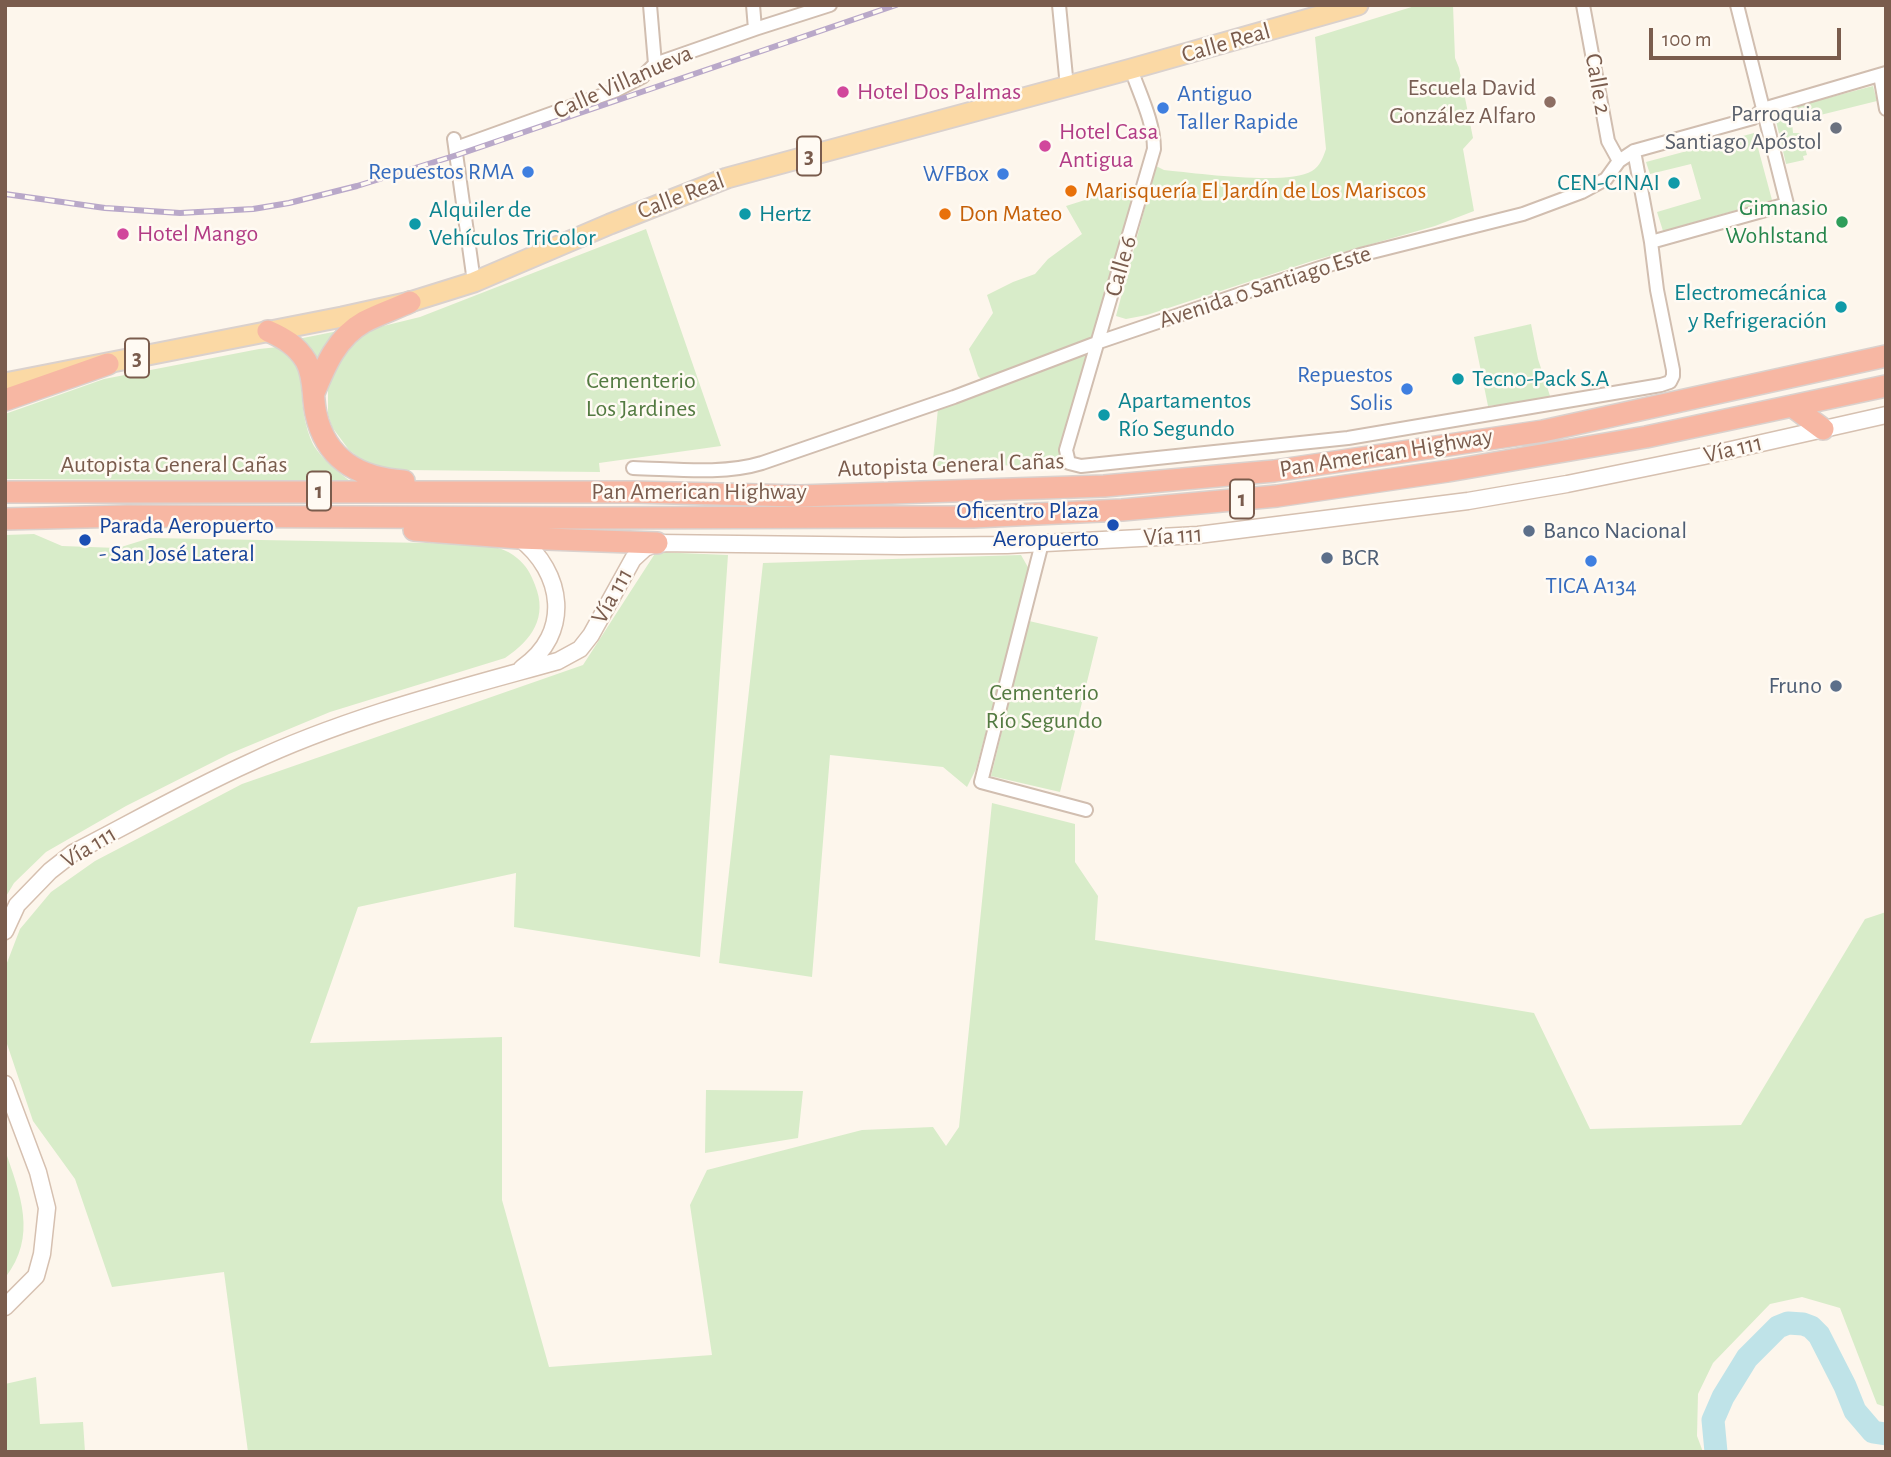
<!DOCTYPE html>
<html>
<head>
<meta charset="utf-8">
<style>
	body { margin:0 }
	#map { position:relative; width:1891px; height:1457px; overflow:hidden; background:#fdf6ec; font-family:"Alegreya Sans",sans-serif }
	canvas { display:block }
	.frame { position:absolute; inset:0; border:7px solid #7a5c4d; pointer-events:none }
	.scale { position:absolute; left:1649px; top:28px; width:192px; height:32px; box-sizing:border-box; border:4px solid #7a5c4d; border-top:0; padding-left:9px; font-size:21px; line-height:24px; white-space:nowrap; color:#7a5c4d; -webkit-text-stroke:5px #fffaf3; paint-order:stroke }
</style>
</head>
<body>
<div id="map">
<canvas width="1891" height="1457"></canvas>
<div class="frame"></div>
<div class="scale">100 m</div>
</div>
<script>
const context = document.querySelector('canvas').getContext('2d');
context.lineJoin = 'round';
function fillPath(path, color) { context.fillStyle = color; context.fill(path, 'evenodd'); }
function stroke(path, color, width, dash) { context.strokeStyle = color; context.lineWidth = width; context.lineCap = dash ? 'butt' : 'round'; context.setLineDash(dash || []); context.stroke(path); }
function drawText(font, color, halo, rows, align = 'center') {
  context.font = font + ' "Alegreya Sans",sans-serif'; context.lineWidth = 5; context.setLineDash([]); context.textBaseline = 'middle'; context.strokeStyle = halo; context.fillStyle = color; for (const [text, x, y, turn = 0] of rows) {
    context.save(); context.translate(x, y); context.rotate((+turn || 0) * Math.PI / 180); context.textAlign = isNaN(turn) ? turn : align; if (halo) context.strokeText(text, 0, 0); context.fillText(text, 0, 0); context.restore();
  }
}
const green = new Path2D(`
	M 1418,5 L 1453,5 L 1455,58 L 1459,68 L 1473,138 L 1463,149 L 1474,211 L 1435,226 L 1312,261 L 1147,315 L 1126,319 L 1116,316 L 1156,166 L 1164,170 C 1195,173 1288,186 1312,171 C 1320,166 1323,158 1326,149 L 1315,37 Z
	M 1873,86 L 1877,101 L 1792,122 L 1793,133 L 1801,133 L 1807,155 L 1803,156 L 1804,160 L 1786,164 L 1774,112 Z
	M 1754,133 L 1772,200 L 1663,231 L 1657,212 L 1701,199 L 1691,164 L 1650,174 L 1646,162 Z
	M 1124,184 L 1136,188 L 1096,332 L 1090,338 L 1007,371 L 981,379 L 978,376 L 969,349 L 993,313 L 987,295 L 1013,282 L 1035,274 L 1048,259 L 1082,234 L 1066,206 L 1101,195 L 1107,189 Z
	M 646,229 L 721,446 L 599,463 L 600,472 L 405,470 L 380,467 L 365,462 L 349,450 L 332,427 L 328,414 L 328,389 L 331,374 L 342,351 L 367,330 L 420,317 Z
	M 1531,324 L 1538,359 L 1551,399 L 1488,406 L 1474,337 Z
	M 343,330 L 316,366 L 298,339 Z
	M 278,347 C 305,356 300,392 304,415 C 306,425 309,437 314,446 C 323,460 337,471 350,481 L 5,479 L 5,414 L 104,379 L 259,349 Z
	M 1089,349 L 1093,353 L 1060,465 L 935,466 L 933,460 L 938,408 Z
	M 34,534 L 62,546 L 118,548 L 150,538 L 482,544 C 495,547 507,549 517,558 C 526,565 531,574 535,585 C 548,617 532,640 505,658 L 330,712 L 229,754 L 126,806 L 46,852 L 14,883 L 5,898 L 5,535 Z
	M 656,552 L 728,555 L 700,957 L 514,927 L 516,873 L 358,907 L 310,1043 L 502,1037 L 502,1200 L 549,1367 L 712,1355 L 690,1205 L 707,1170 L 862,1130 L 933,1127 L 946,1146 L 959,1127 L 992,803 L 1075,824 L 1075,862 L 1098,896 L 1095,940 L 1534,1013 L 1590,1129 L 1741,1125 L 1865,919 L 1886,912 L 1886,1407 L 1877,1404 L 1840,1308 L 1802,1297 L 1770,1304 L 1713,1363 L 1698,1394 L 1697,1436 L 1703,1452 L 248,1452 L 224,1272 L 112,1287 L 75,1179 L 33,1121 L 5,1038 L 5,968 L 20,929 L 51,892 L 95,861 L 242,784 L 583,665 Z
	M 1021,555 L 1029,569 L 976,769 L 967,787 L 943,767 L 830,755 L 812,977 L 719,963 L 763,563 Z
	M 1029,621 L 1098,637 L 1060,792 L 991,776 Z
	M 706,1090 L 803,1091 L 798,1138 L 705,1153 Z
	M 5,1150 C 20,1194 38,1236 5,1278 Z
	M 36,1377 L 40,1424 L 83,1422 L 85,1452 L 5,1452 L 5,1384 Z`);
const river = new Path2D(`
	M 1716,1452 L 1713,1420 L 1723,1397 L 1747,1358 L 1778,1327 L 1788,1323 L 1803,1324 L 1811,1327 L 1819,1335 L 1845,1386 L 1855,1411 L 1873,1432 L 1886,1434`);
const street = new Path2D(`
	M 650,5 L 655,64
	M 753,5 L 755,29
	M 1059,5 L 1067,87
	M 1583,5 L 1608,141 L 1619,161
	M 1131,69 C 1140,95 1154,122 1154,149 L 1066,450 L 1069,463 L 1081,466 L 1348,438 L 1661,385 L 1670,382 L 1673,376 L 1673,370 L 1657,290 L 1651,242 L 1634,151
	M 1880,75 L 1886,109
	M 454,139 L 474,282
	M 456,148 L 617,90 L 642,77 L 655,64 L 755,29 L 830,5
	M 1651,242 L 1787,204 L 1737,5
	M 633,468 C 674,469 723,475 762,463 L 954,397 L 1099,342 L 1264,286 L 1360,255 L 1523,214 L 1582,192 L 1606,179 L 1619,161 L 1634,151 L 1753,118 L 1763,109 L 1886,73
	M 1042,543 L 981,782 L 1086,810`);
const secondary = new Path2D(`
	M 519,538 C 564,572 572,634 522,668
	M 5,931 L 17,905 L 50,871 L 73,853 C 131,823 189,790 249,763 C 346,717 454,690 558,661 L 580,649 L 591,635 L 633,559 L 645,548 L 657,543 L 901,546 L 1007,545 L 1198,535 L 1468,501 L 1567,484 L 1704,456 L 1886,415
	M 5,1084 L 38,1172 L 47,1208 L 42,1254 L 36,1276 L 5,1307`);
const primary = new Path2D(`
	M 5,383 L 342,317 L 410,302 L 474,282 L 610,224 L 727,178 L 1131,69 L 1358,5`);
const highway = new Path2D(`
	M 268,331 C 284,338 297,346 306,361 C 315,377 312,397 316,414 C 326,460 360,478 404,481
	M 314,393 C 325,366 337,337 364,322 C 379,314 395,309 410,302
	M 5,400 L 108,364
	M 1792,406 L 1823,429
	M 5,492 L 633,492 L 800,496 L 1104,486 L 1274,471 L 1543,431 L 1886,356
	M 5,519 L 127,516 L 590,518 L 888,517 L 973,517 L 1122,510 L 1277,496 L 1448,471 L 1646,437 L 1886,386
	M 414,530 L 519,538 L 657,543`);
const rail = new Path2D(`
	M 5,194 L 105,208 L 180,213 L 253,209 L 289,203 L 357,186 L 457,155 L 896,5`);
const markers = [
	[843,92,7,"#d1479c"],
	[1550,102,7,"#8d6e63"],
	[1163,108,7,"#3f7fe0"],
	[1836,128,7,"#6b7280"],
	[1045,146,7,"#d1479c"],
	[528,172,7,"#3f7fe0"],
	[1003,174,7,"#3f7fe0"],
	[1674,183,7,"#0f9aa8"],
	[1071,191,7,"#e8710a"],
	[745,214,7,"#0f9aa8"],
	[945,214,7,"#e8710a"],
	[1842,222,7,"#2e9e5b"],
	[415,224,7,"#0f9aa8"],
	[123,234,7,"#d1479c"],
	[1841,307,7,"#0f9aa8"],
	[1458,379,7,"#0f9aa8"],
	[1407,389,7,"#3f7fe0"],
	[1104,415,7,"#0f9aa8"],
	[1113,525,7,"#1a4fb4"],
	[1529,531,7,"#5c6f8a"],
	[85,540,7,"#1a4fb4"],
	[1327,558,7,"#5c6f8a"],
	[1591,561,7,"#3f7fe0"],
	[1836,686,7,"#5c6f8a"]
];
const shields = [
	[809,156,24],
	[137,358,24],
	[319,491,24],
	[1242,499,24]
];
const shieldNames = [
	["3",809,156],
	["3",137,358],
	["1",319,491],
	["1",1242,499]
];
const streetNames = [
	["Calle Real",1226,43,-16],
	["Calle Villanueva",623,82,-24],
	["Calle 2",1598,84,80],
	["Calle Real",681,196,-21],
	["Calle 6",1121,266,-74],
	["Avenida 0 Santiago Este",1265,287,-18],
	["Vía 111",1733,449,-13],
	["Pan American Highway",1386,453,-9],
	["Autopista General Cañas",174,465],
	["Autopista General Cañas",951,465,-2],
	["Pan American Highway",699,492],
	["Vía 111",1173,536,-4],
	["Vía 111",612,596,-61],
	["Vía 111",89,847,-31]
];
const educationNames = [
	["Escuela David",1536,88],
	["González Alfaro",1536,116]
];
const hotelNames = [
	["Hotel Dos Palmas",857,92],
	["Hotel Casa",1059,132],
	["Antigua",1059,160],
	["Hotel Mango",137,234]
];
const shopNames = [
	["Antiguo",1177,94,"left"],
	["Taller Rapide",1177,122,"left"],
	["Repuestos RMA",514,172],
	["WFBox",989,174],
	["Repuestos",1393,375],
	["Solis",1393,403],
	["TICA A134",1591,586,"center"]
];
const worshipNames = [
	["Parroquia",1822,114],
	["Santiago Apóstol",1822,142]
];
const cultureNames = [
	["CEN-CINAI",1660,183,"right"],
	["Alquiler de",429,210],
	["Vehículos TriColor",429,238],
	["Hertz",759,214],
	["Electromecánica",1827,293,"right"],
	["y Refrigeración",1827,321,"right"],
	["Tecno-Pack S.A",1472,379],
	["Apartamentos",1118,401],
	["Río Segundo",1118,429]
];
const foodNames = [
	["Marisquería El Jardín de Los Mariscos",1085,191],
	["Don Mateo",959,214]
];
const leisureNames = [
	["Gimnasio",1828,208],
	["Wohlstand",1828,236]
];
const parkNames = [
	["Cementerio",641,381],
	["Los Jardines",641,409],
	["Cementerio",1044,693],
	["Río Segundo",1044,721]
];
const transitNames = [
	["Oficentro Plaza",1099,511],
	["Aeropuerto",1099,539],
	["Parada Aeropuerto",99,526,"left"],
	["- San José Lateral",99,554,"left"]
];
const serviceNames = [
	["Banco Nacional",1543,531],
	["BCR",1341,558],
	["Fruno",1822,686,"right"]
];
fillPath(green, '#d8ecc9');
stroke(river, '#bfe3e8', 23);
stroke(street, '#d1beb0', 16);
stroke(secondary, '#d6c0b0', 19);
stroke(primary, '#dad1cd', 23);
stroke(highway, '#dad1cd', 24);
stroke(street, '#fff', 12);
stroke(secondary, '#fff', 16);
stroke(primary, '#fbd9a5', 19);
stroke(highway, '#f7b7a3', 21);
stroke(rail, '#b9a8c9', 6);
stroke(rail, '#fffaf3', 3.5, [10]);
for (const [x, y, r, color] of markers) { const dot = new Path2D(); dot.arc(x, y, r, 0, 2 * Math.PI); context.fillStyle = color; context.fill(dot); stroke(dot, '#fffaf3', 2.5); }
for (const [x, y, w] of shields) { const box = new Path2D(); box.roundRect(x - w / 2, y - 19.5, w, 39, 5); context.fillStyle = '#fffaf3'; context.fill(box); stroke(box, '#7a5c4d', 2); }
drawText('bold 23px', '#7a5c4d', null, shieldNames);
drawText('24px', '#7a5c4d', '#fffaf3', streetNames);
drawText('24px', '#785e54', '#fffaf3', educationNames, 'right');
drawText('24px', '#b23c85', '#fffaf3', hotelNames, 'left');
drawText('24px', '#366cbe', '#fffaf3', shopNames, 'right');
drawText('24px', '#5b616d', '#fffaf3', worshipNames, 'right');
drawText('24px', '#0d838f', '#fffaf3', cultureNames, 'left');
drawText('24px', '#c56008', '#fffaf3', foodNames, 'left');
drawText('24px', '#27864d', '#fffaf3', leisureNames, 'right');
drawText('24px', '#537a41', '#fffaf3', parkNames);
drawText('24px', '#164399', '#fffaf3', transitNames, 'right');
drawText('24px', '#4e5e75', '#fffaf3', serviceNames, 'left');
</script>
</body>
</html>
